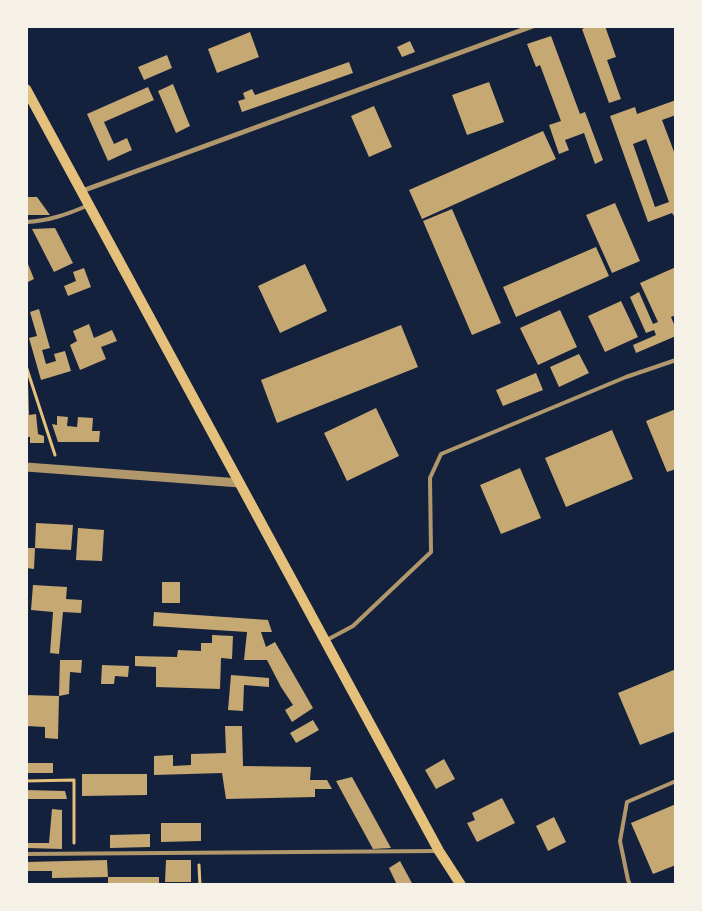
<!DOCTYPE html>
<html>
<head>
<meta charset="utf-8">
<style>
	body { margin:0 }
	#map { position:relative; width:702px; height:911px; overflow:hidden; background:#14213d; font-family:Karla,sans-serif }
	canvas { display:block }
	.frame { position:absolute; inset:0; border:28px solid #f6f1e7; pointer-events:none }
</style>
</head>
<body>
<div id="map">
<canvas width="702" height="911"></canvas>
<div class="frame"></div>
</div>
<script>
const context = document.querySelector('canvas').getContext('2d');
context.lineJoin = 'round';
function fillPath(path, color) { context.fillStyle = color; context.fill(path, 'evenodd'); }
function stroke(path, color, width, dash) { context.strokeStyle = color; context.lineWidth = width; context.lineCap = dash ? 'butt' : 'round'; context.setLineDash(dash || []); context.stroke(path); }
const building = new Path2D(`
	M 589,26 L 605,26 L 616,57 L 607,60 L 621,99 L 609,103 L 582,29 Z
	M 250,32 L 259,57 L 217,73 L 208,49 Z
	M 551,36 L 580,114 L 585,112 L 603,160 L 595,164 L 584,133 L 565,140 L 569,150 L 559,154 L 549,125 L 561,121 L 540,65 L 536,67 L 527,44 Z
	M 410,41 L 415,52 L 402,57 L 397,47 Z
	M 167,55 L 172,68 L 144,80 L 138,67 Z
	M 349,62 L 353,73 L 242,112 L 238,101 L 245,99 L 243,93 L 252,89 L 255,95 Z
	M 489,82 L 504,122 L 467,135 L 452,95 Z
	M 173,84 L 190,126 L 176,133 L 158,91 Z
	M 148,87 L 154,100 L 104,122 L 114,144 L 127,138 L 132,150 L 108,161 L 87,114 Z
	M 676,100 L 676,115 L 662,120 L 676,157 L 676,215 L 674,216 L 672,213 L 648,222 L 610,116 L 635,107 L 637,114 ZM 646,139 L 669,202 L 655,207 L 633,144 Z
	M 374,106 L 392,147 L 369,157 L 351,116 Z
	M 543,131 L 556,159 L 422,219 L 409,190 Z
	M 26,197 L 37,197 L 50,215 L 26,215 Z
	M 615,203 L 640,261 L 612,273 L 586,215 Z
	M 452,209 L 501,323 L 472,335 L 423,221 Z
	M 55,228 L 73,263 L 54,272 L 32,229 Z
	M 596,247 L 609,276 L 516,317 L 503,287 Z
	M 26,259 L 34,279 L 26,283 Z
	M 305,264 L 327,311 L 280,333 L 258,286 Z
	M 676,267 L 676,315 L 671,317 L 676,329 L 676,336 L 636,353 L 633,345 L 656,335 L 654,330 L 646,333 L 630,297 L 639,292 L 653,324 L 658,322 L 640,283 Z
	M 84,268 L 91,287 L 68,296 L 64,286 L 76,281 L 73,272 Z
	M 621,301 L 638,337 L 605,352 L 588,316 Z
	M 39,309 L 50,348 L 42,350 L 46,364 L 56,361 L 54,354 L 65,351 L 71,371 L 41,380 L 29,338 L 37,336 L 30,312 Z
	M 560,310 L 577,347 L 538,365 L 520,328 Z
	M 89,324 L 94,338 L 112,330 L 117,341 L 101,347 L 106,359 L 80,370 L 70,345 L 77,341 L 73,331 Z
	M 401,325 L 418,367 L 277,423 L 261,380 Z
	M 579,354 L 589,373 L 559,387 L 550,367 Z
	M 536,373 L 543,390 L 503,406 L 496,390 Z
	M 26,383 L 28,383 L 29,415 L 36,414 L 38,434 L 44,436 L 44,443 L 30,443 L 30,437 L 26,437 Z
	M 376,408 L 399,456 L 347,481 L 324,433 Z
	M 676,409 L 676,469 L 667,472 L 646,421 Z
	M 57,416 L 68,417 L 67,426 L 77,427 L 78,417 L 93,418 L 92,431 L 100,431 L 99,442 L 58,442 L 52,424 L 57,425 Z
	M 612,430 L 633,479 L 566,507 L 545,458 Z
	M 520,468 L 541,518 L 501,534 L 480,485 Z
	M 36,523 L 73,525 L 71,550 L 35,548 Z
	M 78,528 L 104,530 L 102,561 L 76,560 Z
	M 26,548 L 35,548 L 34,569 L 26,568 Z
	M 162,582 L 180,582 L 180,603 L 162,603 Z
	M 33,585 L 67,587 L 66,599 L 82,600 L 81,613 L 63,612 L 59,654 L 50,653 L 53,612 L 31,610 Z
	M 154,612 L 268,620 L 272,632 L 261,632 L 266,647 L 275,642 L 313,708 L 292,722 L 285,710 L 293,705 L 281,687 L 267,660 L 244,660 L 247,632 L 153,626 Z
	M 212,635 L 233,636 L 232,659 L 221,658 L 220,689 L 156,687 L 156,667 L 135,666 L 135,656 L 177,657 L 178,650 L 201,651 L 201,643 L 212,643 Z
	M 60,660 L 82,660 L 81,673 L 70,672 L 69,694 L 59,696 Z
	M 102,665 L 129,666 L 128,677 L 115,676 L 114,684 L 101,684 Z
	M 676,669 L 676,731 L 640,745 L 618,693 Z
	M 231,675 L 269,678 L 269,687 L 244,685 L 243,711 L 228,710 Z
	M 26,695 L 59,696 L 58,739 L 45,738 L 45,727 L 26,726 Z
	M 313,720 L 319,730 L 296,743 L 290,733 Z
	M 225,726 L 242,726 L 243,766 L 311,767 L 310,780 L 327,780 L 332,789 L 315,789 L 315,797 L 226,799 L 222,773 L 154,775 L 154,756 L 173,755 L 173,766 L 191,765 L 191,754 L 226,753 Z
	M 444,759 L 455,779 L 436,789 L 425,770 Z
	M 26,763 L 53,763 L 53,773 L 26,773 Z
	M 82,774 L 147,774 L 147,795 L 82,796 Z
	M 352,777 L 391,848 L 373,849 L 336,781 Z
	M 26,790 L 65,791 L 67,799 L 26,799 Z
	M 502,798 L 515,823 L 477,842 L 467,823 L 475,820 L 472,813 Z
	M 676,804 L 676,865 L 653,874 L 631,823 Z
	M 52,809 L 62,810 L 62,849 L 26,848 L 26,843 L 49,843 Z
	M 554,817 L 566,842 L 548,851 L 536,826 Z
	M 161,823 L 201,823 L 201,841 L 161,842 Z
	M 150,834 L 150,847 L 110,848 L 110,835 Z
	M 107,860 L 108,877 L 52,878 L 52,871 L 26,871 L 26,862 Z
	M 166,860 L 191,860 L 191,882 L 165,882 Z
	M 400,861 L 413,885 L 397,885 L 389,868 Z
	M 108,877 L 159,877 L 159,885 L 108,885 Z`);
const path = new Path2D(`
	M 26,366 L 55,455
	M 26,781 L 74,780 L 74,843
	M 199,865 L 200,885`);
const service = new Path2D(`
	M 26,222 C 49,221 68,214 89,205
	M 325,641 L 353,626 L 431,552 L 430,478 L 441,454 L 626,377 L 676,360
	M 26,854 L 437,851
	M 630,885 L 628,880 L 620,841 L 627,802 L 676,781`);
const minor = new Path2D(`
	M 82,191 L 533,26`);
const tertiary = new Path2D(`
	M 26,467 L 240,483`);
const secondary = new Path2D(`
	M 26,89 L 439,851 L 461,885`);
fillPath(building, '#c6a872');
stroke(path, '#e5c07b', 3);
stroke(service, '#b1986c', 4);
stroke(minor, '#b1986c', 5);
stroke(tertiary, '#b1986c', 9);
stroke(secondary, '#e5c07b', 10);
</script>
</body>
</html>
